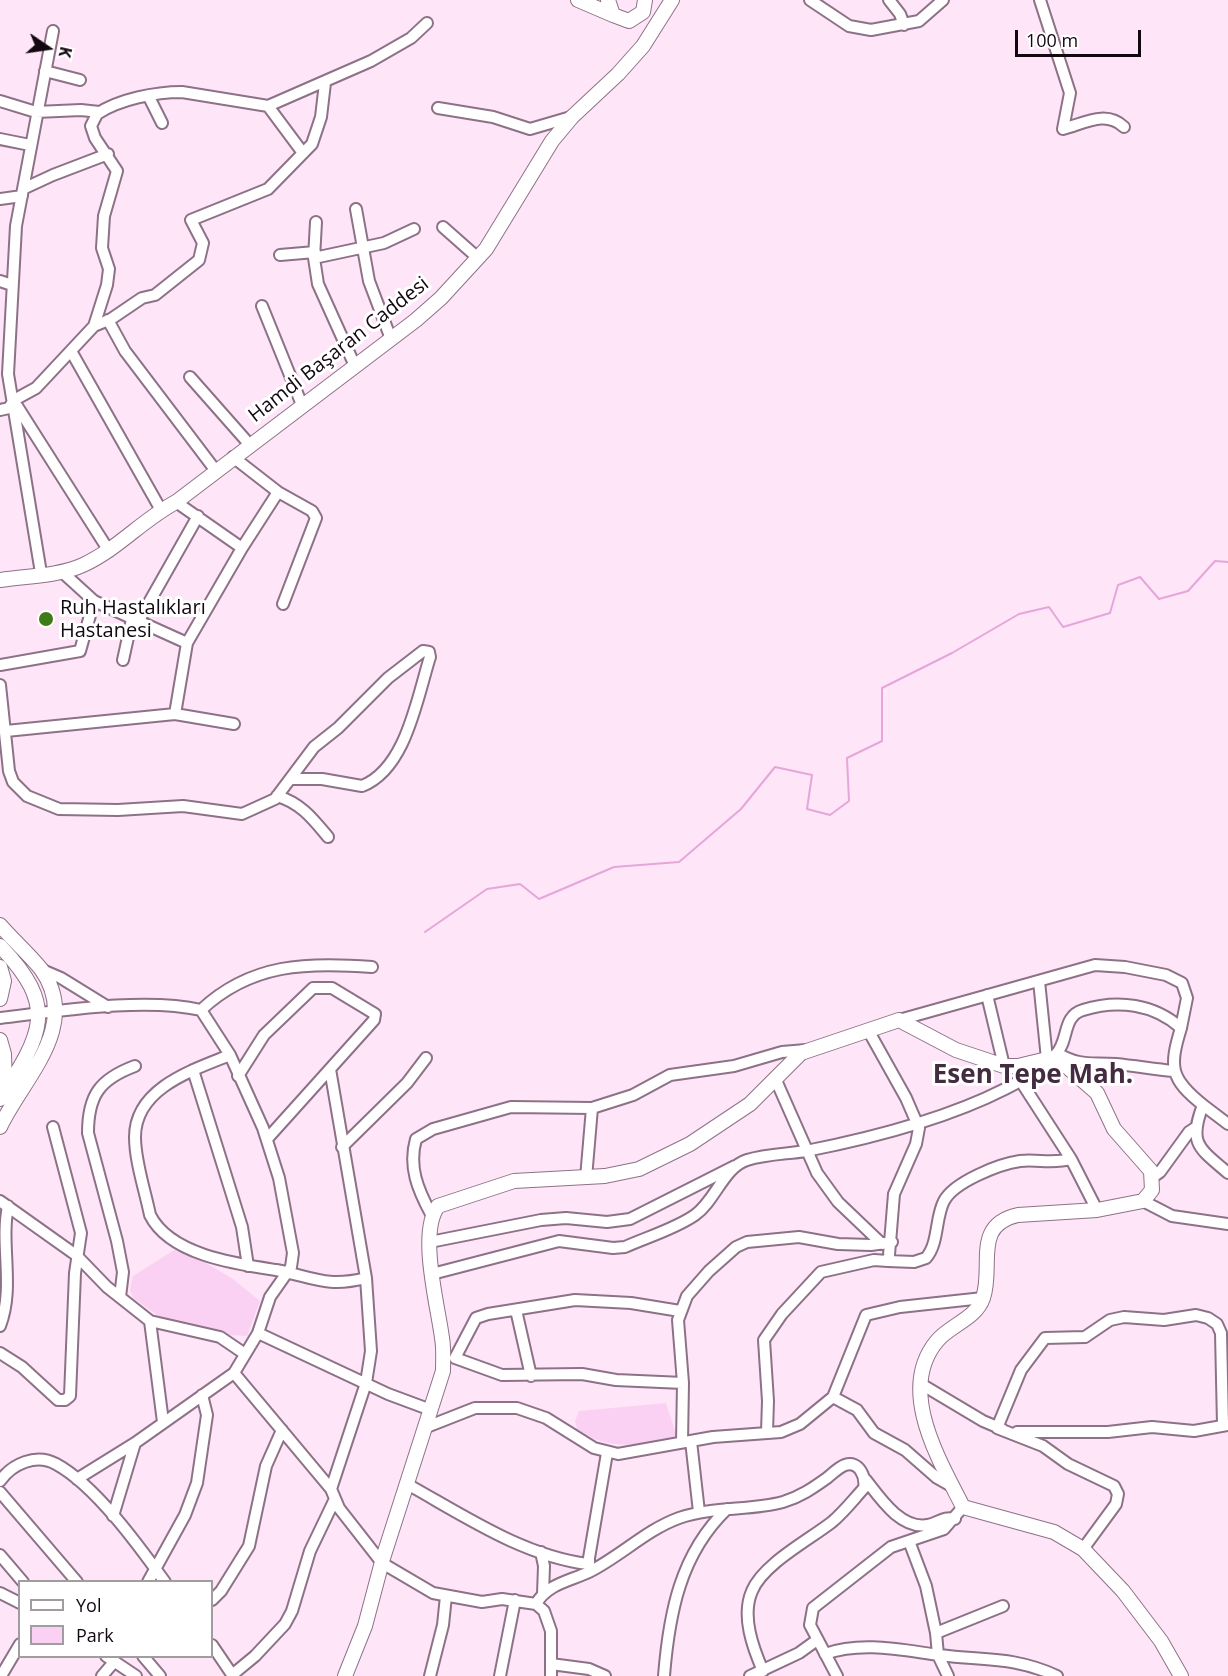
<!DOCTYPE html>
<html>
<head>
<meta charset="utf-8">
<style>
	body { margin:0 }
	#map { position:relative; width:1228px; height:1676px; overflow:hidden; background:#fee5f8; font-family:"Open Sans",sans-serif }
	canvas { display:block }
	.legend { position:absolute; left:18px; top:1580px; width:195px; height:78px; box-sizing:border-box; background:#fff; border:2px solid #a09c9f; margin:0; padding:8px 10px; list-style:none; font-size:18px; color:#120810 }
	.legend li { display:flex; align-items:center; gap:12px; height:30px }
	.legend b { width:30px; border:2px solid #a09c9f }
	.north { position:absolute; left:18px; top:18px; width:60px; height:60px; -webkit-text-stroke:4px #fff; paint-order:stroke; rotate:103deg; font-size:16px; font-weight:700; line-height:24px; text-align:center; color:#120810 }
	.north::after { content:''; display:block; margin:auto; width:21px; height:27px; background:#120810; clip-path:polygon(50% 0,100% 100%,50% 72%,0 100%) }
	.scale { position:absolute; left:1015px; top:30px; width:126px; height:27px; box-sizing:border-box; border:3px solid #120810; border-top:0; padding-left:8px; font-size:18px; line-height:21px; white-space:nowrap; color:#120810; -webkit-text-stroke:4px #fff; paint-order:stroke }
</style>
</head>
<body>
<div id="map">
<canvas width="1228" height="1676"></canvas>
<ul class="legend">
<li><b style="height:8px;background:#fff"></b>Yol</li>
<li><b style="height:16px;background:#fbd1f3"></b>Park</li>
</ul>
<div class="north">K</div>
<div class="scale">100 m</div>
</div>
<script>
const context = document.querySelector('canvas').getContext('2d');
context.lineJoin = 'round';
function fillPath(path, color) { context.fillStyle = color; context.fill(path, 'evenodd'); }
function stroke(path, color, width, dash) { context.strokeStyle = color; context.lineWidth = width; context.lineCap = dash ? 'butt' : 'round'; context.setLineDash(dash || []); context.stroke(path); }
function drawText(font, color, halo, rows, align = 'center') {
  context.font = font + ' "Open Sans",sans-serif'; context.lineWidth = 6; context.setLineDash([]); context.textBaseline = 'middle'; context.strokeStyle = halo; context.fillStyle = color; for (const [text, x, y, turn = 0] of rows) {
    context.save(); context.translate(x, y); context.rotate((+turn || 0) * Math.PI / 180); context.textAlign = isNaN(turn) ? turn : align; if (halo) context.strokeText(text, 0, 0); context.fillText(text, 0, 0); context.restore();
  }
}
const green = new Path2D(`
	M 179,1247 L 233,1279 L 260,1301 L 247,1336 L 230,1335 L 160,1317 L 133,1298 L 130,1289 L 133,1276 Z
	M 666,1403 L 677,1437 C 640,1445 609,1452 577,1429 L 575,1421 L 579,1411 Z`);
const stream = new Path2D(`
	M 425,932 L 487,889 L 520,884 L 539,899 L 614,867 L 679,862 L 741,809 L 775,767 L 812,775 L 807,809 L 830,815 L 849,801 L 847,758 L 882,741 L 882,688 L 952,653 L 1019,614 L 1049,607 L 1063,627 L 1110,613 L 1118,585 L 1140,577 L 1159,599 L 1188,591 L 1215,561 L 1228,562`);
const street = new Path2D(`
	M 810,0 L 849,26 L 871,30 L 919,21 L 943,0
	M 889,0 L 900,14 L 904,25
	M 1040,0 L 1070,93 L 1063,129 C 1085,123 1106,110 1124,127
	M 45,71 L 80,80
	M 149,97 L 162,123
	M 0,101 L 36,112 L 81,110 L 99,112
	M 268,106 L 303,153
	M 438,108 L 493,117 L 530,129 L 571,117
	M 0,139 L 30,145
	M 25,188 L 53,175 L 108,154
	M 0,199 L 22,196
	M 356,209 L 369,281 L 391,339
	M 316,222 L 314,258 L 318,284 L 355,366
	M 443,227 L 478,258
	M 280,255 L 315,252
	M 314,258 L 384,243 L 414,229
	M 0,281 L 12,285
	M 262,306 L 302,405
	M 108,320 L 125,351 L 216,471
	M 94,326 L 111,319 L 142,298 L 155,295 L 199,260 L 203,243 L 191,220 L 268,189 L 312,144 L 321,117 L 325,83
	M 71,351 L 161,510
	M 190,377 L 250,445
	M 17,406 L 109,551
	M 0,410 L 9,408 L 14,400 L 36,388 L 94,326 L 107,285 L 109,269 L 102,248 L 104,216 L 117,171 L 95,138 L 91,126 L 97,114 C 119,99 156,92 182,92 L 268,106 L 371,61 L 411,38 L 427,23
	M 233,457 L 278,492 L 312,511 L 316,518 L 283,604
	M 242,548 L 278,492
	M 61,571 L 94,601 L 187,643 L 242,548 L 176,502
	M 41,573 L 8,374 L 16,226 L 53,31
	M 138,622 L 198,516
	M 123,660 L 132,619
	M 0,665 L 80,651 L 94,601
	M 0,685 L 9,771 L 13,782 L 27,796 L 59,809 L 118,810 L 183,806 L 242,814 L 275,799 L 314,747 L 338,728 L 388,678 L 423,651 L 429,652 L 430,657 C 417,698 406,769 362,786 L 322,779 L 290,779
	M 175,714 L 187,643
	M 6,731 L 175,714 L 234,724
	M 277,796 C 301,803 313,819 328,837
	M 40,969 L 61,978 L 108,1007
	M 1039,981 L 1047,1059
	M 987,995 L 1004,1066
	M 201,1010 C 251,963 308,962 372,967
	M 0,1018 C 59,1011 144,997 201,1010 L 230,1055 L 263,1128 L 279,1178 L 293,1253 L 291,1267 L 270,1297 L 258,1333
	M 899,1020 L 1095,965 L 1125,967 L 1166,975 L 1182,983 L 1187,998 L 1181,1028
	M 1057,1053 C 1081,1067 1091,1062 1116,1064 C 1135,1066 1154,1069 1173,1071
	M 230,1055 C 193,1070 135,1088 135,1137 C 135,1162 145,1190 150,1215 C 170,1255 236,1264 276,1270 C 313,1277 326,1288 366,1278
	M 330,1069 L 366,1278 L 371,1351 L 366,1383 L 331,1489
	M 193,1070 L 242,1227 L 248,1266
	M 238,1076 L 264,1035 L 313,988 L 332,988 L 375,1014 L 374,1020 L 267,1139
	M 775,1078 L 817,1173 L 838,1202 L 882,1244
	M 1020,1080 L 1071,1159 L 1097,1210
	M 1203,1105 L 1228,1124
	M 342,1147 L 407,1083 L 426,1058
	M 1153,1177 L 1160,1172 L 1189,1132 L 1195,1128
	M 586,1178 L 592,1108
	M 0,1201 L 76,1255 L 107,1287 L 150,1321 L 220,1337 L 245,1354
	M 1143,1201 L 1172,1216 L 1228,1224
	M 431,1214 C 418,1190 408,1167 416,1139 L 433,1129 L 511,1107 L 592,1108 L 633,1095 L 670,1075 L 734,1066 L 782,1052 L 806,1050
	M 430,1242 L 541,1220 L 566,1218 L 607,1222 L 630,1219 L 735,1166
	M 888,1261 L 914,1262 L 926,1258 C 939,1243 935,1218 944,1201 C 954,1182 999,1164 1020,1161 C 1037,1159 1053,1164 1071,1159
	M 432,1274 L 559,1241 L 613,1248 L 625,1247 C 647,1237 675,1229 695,1215 C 715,1201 724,1167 747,1160 C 766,1154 787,1154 806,1151 C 872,1138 944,1120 1005,1089 C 1023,1080 1043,1068 1056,1054 C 1069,1041 1062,1016 1083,1010 C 1118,999 1154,1004 1181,1028 C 1169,1067 1170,1079 1203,1105 C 1188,1144 1199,1148 1228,1173
	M 120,1297 L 123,1272 L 117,1241 L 88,1133 C 88,1095 100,1079 135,1066
	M 516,1310 L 531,1376
	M 680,1311 L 631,1303 L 575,1300 L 488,1314 L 476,1318 L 455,1358 L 502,1375 L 582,1374 L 616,1380 L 683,1383
	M 150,1321 L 163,1422
	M 0,1326 C 15,1287 0,1245 8,1206
	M 0,1353 L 22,1367 L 58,1400 L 65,1400 L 70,1396 L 75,1273 L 81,1233 L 53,1127
	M 234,1373 L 331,1489 L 339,1508 L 382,1563 L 433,1593 L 482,1602 L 502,1599 L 536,1604 L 544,1611 L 551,1631 L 551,1676
	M 921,1384 L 983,1421 L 1002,1429
	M 833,1397 L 857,1410 L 874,1433 L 905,1450 L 937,1478 L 953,1487
	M 424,1428 L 475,1408 L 517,1408 L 546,1418 L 594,1448 L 618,1454 L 713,1437 L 781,1432 L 800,1424 L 833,1397 L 866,1315 L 900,1307 L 983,1298
	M 767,1432 L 768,1401 L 764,1340 L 782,1314 L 821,1272 L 874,1260 L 888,1261 L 889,1255 L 894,1194 L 916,1144 L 919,1128 L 906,1098 L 868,1030
	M 1017,1432 L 1108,1432 L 1152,1427 L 1194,1431 L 1228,1425
	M 691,1441 L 699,1512
	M 682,1442 L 683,1383 L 678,1320 L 687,1296 L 709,1271 L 736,1247 L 747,1242 L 799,1237 L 838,1244 L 871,1245 L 892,1242
	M 77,1479 L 135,1443 L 234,1373 L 258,1333 L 388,1394 L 431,1410
	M 866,1480 C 880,1498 901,1530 928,1525 C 938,1523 944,1516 955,1519
	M 0,1481 C 12,1464 36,1453 56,1464 C 95,1485 139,1546 165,1582
	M 407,1484 C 463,1515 523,1556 588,1564
	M 0,1492 L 77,1582
	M 113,1516 L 135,1443
	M 909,1541 L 926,1586 L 936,1633
	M 1083,1549 L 1116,1504 L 1118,1494 L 1114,1486 L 1068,1464 L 1043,1446 L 997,1428 L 1021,1370 L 1045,1338 L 1085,1337 L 1110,1320 L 1124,1317 L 1164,1320 L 1196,1315 L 1208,1318 L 1217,1324 L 1221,1333 L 1223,1425
	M 541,1552 L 544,1566 L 543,1594
	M 0,1555 L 23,1582
	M 589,1571 L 589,1558 L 607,1453
	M 148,1582 L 185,1515 L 197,1483 L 207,1415 L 202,1395
	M 0,1593 L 20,1603
	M 212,1600 L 221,1591 L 249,1546 L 266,1466 L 282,1430
	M 536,1604 C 547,1584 570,1581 589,1572 C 621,1556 646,1530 679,1518 C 713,1506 750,1511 783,1502 C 800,1497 813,1488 827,1478 C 832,1474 839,1467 845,1465 C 859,1460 866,1477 864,1488 C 854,1499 844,1512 832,1522 C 809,1540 763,1564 752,1591 C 741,1616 753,1648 763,1671
	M 212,1645 L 233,1676
	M 825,1654 C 862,1641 901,1650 939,1655 C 985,1661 1013,1656 1057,1676
	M 106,1656 L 136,1676
	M 143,1656 L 160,1676
	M 551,1664 L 589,1669 L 605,1676
	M 232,1675 L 255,1656 L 285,1624 L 292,1611 L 310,1551 L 334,1501
	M 1,1676 L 20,1644
	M 102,1676 L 114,1662
	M 430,1676 L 443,1625 L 446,1596
	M 500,1676 L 515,1600
	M 664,1676 C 669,1614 680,1554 727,1509
	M 750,1676 L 799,1653 L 817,1640
	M 837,1676 L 810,1625 L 813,1608 L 891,1547 L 944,1529 L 963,1507
	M 948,1676 L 938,1655 L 936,1633 L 1003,1606`);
const secondary = new Path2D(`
	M 578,0 L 613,15
	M 608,0 L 613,15 L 629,21 L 643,12 L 645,0
	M 0,580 C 26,576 59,576 83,565 C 118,549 142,520 176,502 L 416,320 L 441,298 L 486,249 L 552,141 L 572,117 L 618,74 L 643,46 L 672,0
	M 0,925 C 13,940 29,954 41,969 C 82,1026 23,1078 0,1127
	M 0,946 C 59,1007 42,1034 0,1099
	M 0,967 L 4,981 L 0,999
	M 0,1040 L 4,1054 L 5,1088
	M 345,1676 L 365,1626 L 383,1558 L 443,1371 C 443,1360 444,1349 442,1338 C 438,1306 418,1233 438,1206 L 514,1181 L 605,1176 L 639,1169 L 690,1144 L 750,1104 L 801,1053 L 899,1020 L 956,1050 L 1004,1066 L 1018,1066 L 1047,1059 L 1065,1065 L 1097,1093 L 1114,1129 L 1151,1171 L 1152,1190 L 1143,1201 L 1097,1210 L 1018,1215 C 972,1225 994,1266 983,1298 C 976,1319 950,1325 937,1341 C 896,1390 940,1461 963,1507 L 1054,1532 L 1083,1549 L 1123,1591 L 1161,1641 L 1181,1676`);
const markers = [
	[46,619,8,"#3e7c18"]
];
const streetNames = [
	["Hamdi Başaran Caddesi",339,350,-38]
];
const poiNames = [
	["Ruh Hastalıkları",60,608],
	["Hastanesi",60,631]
];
const districtNames = [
	["Esen Tepe Mah.",1033,1076]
];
fillPath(green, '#fbd1f3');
stroke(stream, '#e5a6da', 2);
stroke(street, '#8d7287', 14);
stroke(secondary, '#8d7287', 16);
stroke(street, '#fff', 10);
stroke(secondary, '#fff', 14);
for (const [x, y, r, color] of markers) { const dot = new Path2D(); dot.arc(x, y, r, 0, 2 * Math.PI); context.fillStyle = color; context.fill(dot); stroke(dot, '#fff', 2); }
drawText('20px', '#120810', '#fff', streetNames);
drawText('20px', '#120810', '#fff', poiNames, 'left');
drawText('bold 26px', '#432c3f', '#fff', districtNames);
</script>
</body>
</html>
